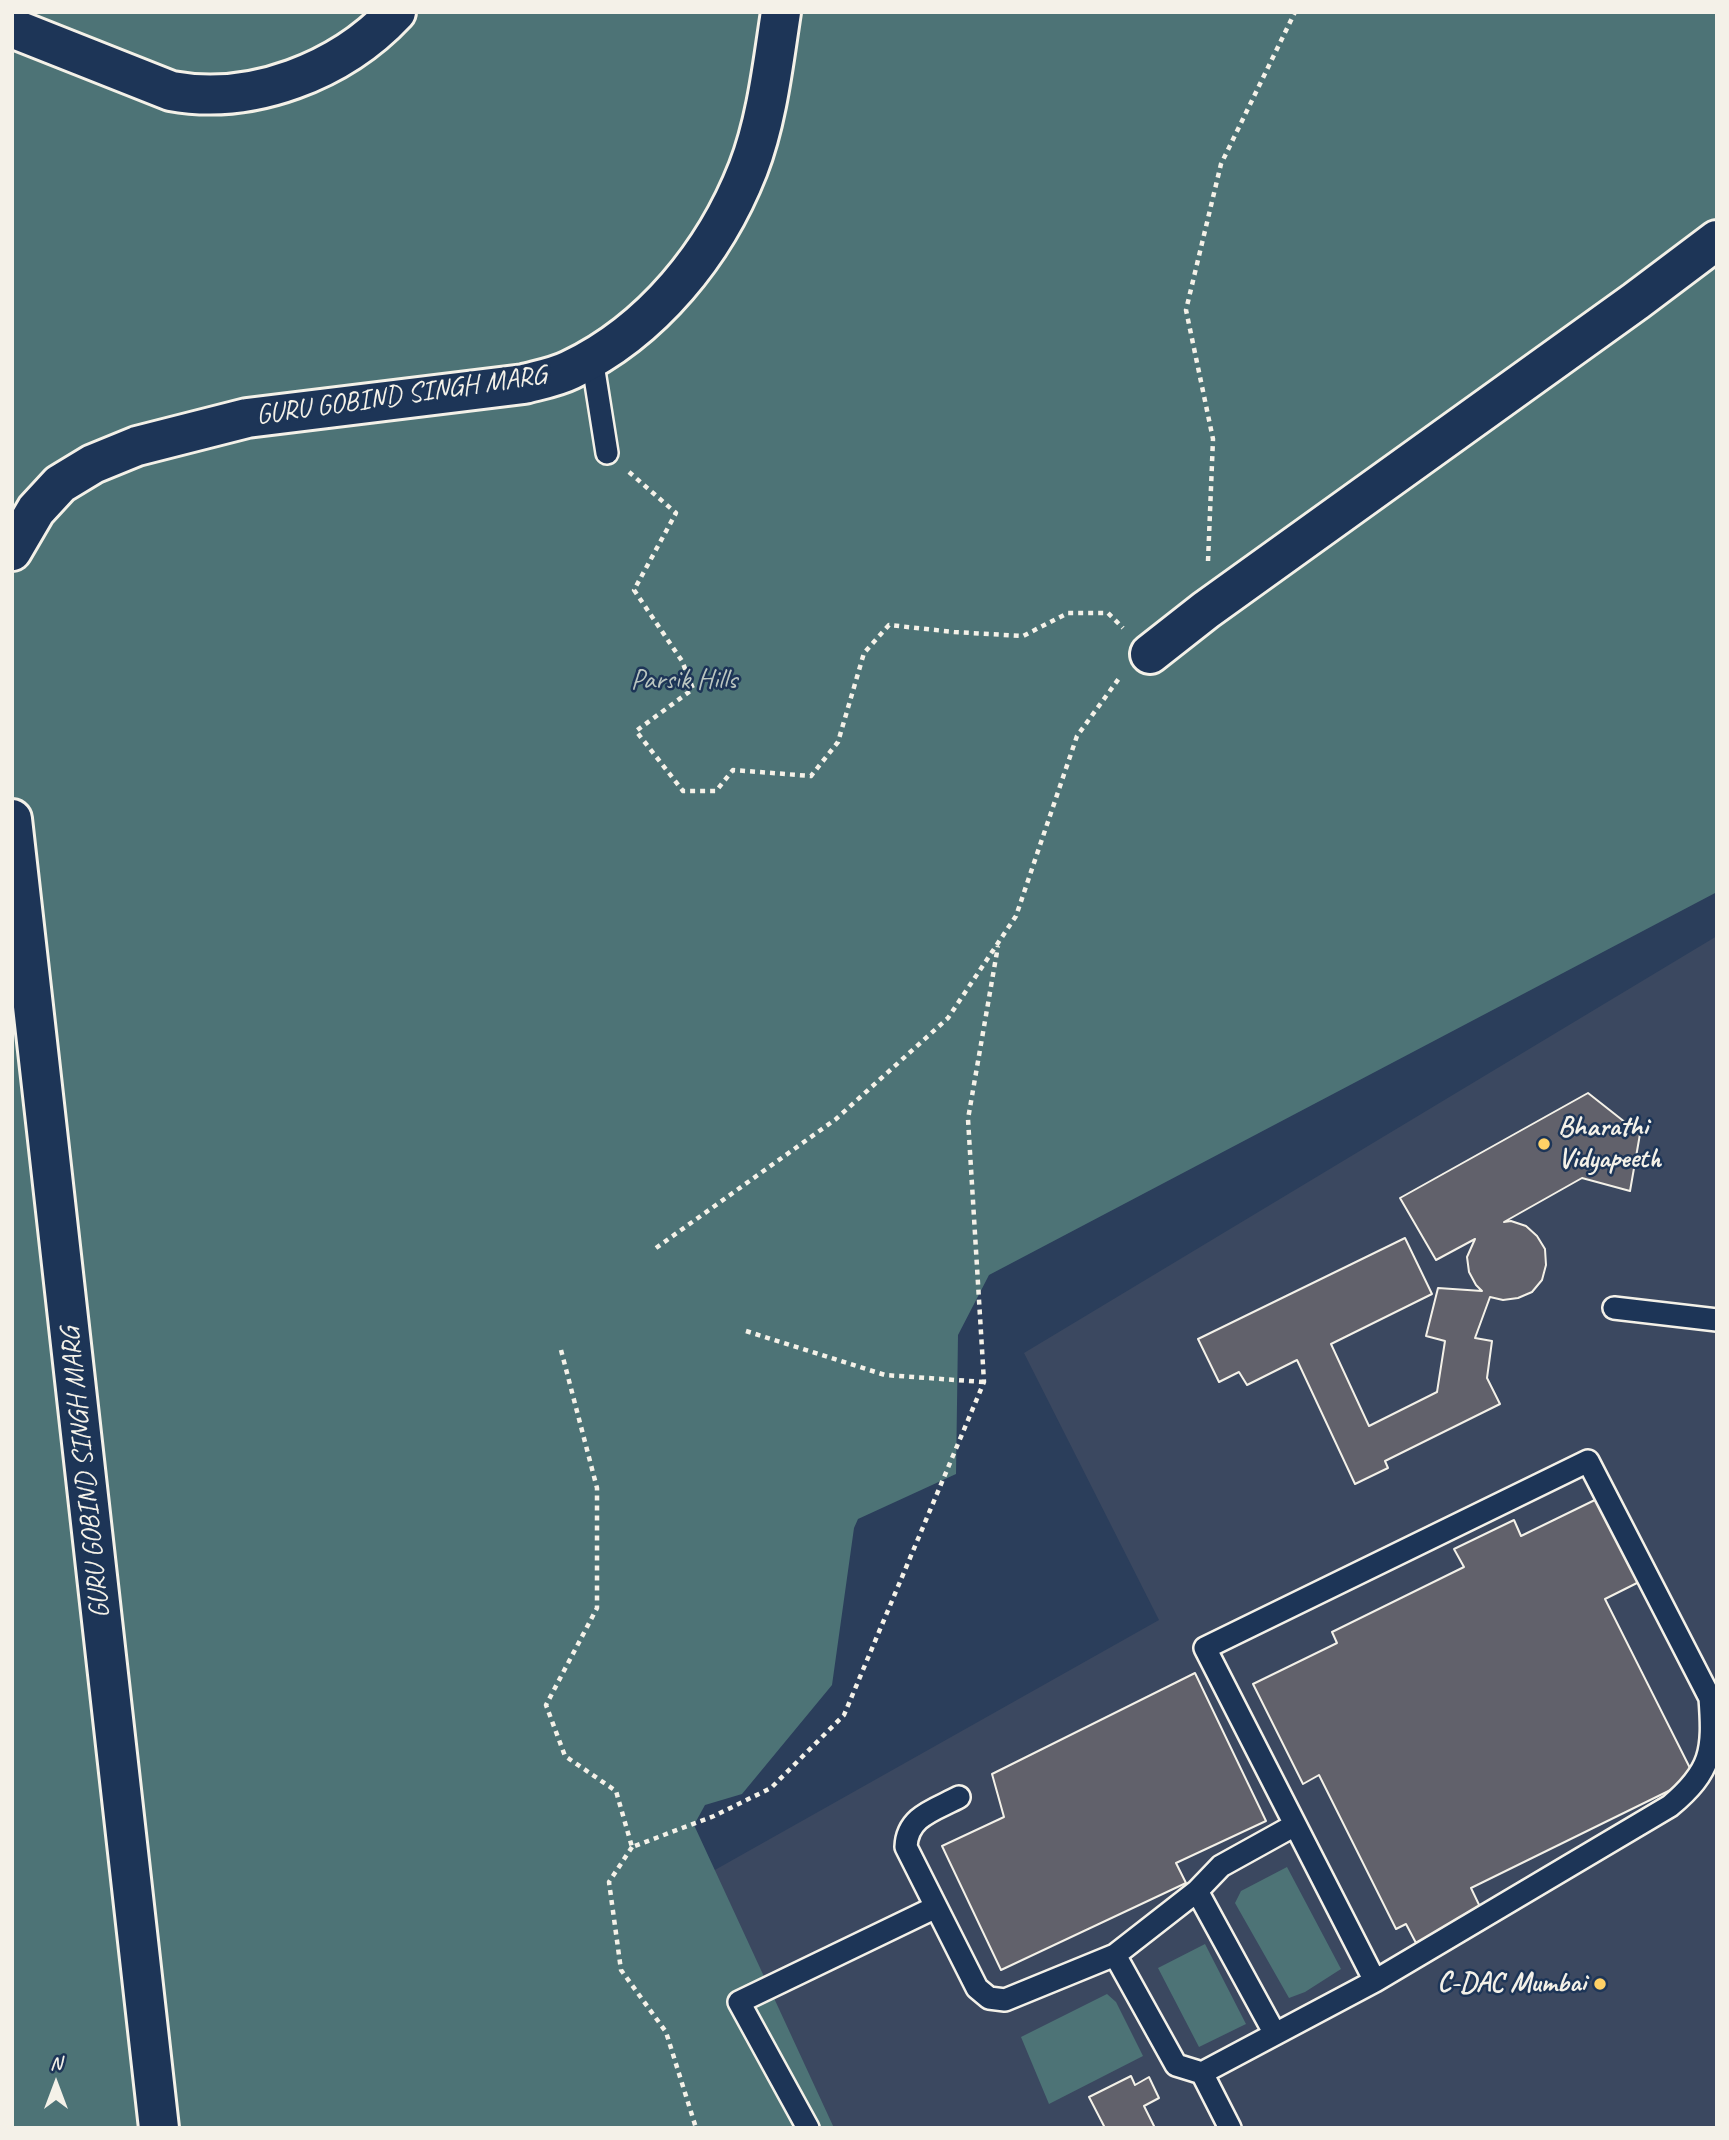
<!DOCTYPE html>
<html>
<head>
<meta charset="utf-8">
<style>
	body { margin:0 }
	#map { position:relative; width:1729px; height:2140px; overflow:hidden; background:#2b3e5b; font-family:Caveat,sans-serif }
	canvas { display:block }
	.frame { position:absolute; inset:0; border:14px solid #f4f1e8; pointer-events:none }
	.north { position:absolute; left:21px; top:2049px; width:70px; height:70px; -webkit-text-stroke:5px #1d3557; paint-order:stroke; rotate:0deg; font-size:19px; font-weight:700; line-height:28px; text-align:center; color:#f4f1e8 }
	.north::after { content:''; display:block; margin:auto; width:24px; height:32px; background:#f4f1e8; clip-path:polygon(50% 0,100% 100%,50% 72%,0 100%) }
</style>
</head>
<body>
<div id="map">
<canvas width="1729" height="2140"></canvas>
<div class="frame"></div>
<div class="north">N</div>
</div>
<script>
const context = document.querySelector('canvas').getContext('2d');
context.lineJoin = 'round';
function fillPath(path, color) { context.fillStyle = color; context.fill(path, 'evenodd'); }
function stroke(path, color, width, dash) { context.strokeStyle = color; context.lineWidth = width; context.lineCap = dash ? 'butt' : 'round'; context.setLineDash(dash || []); context.stroke(path); }
function drawText(font, color, halo, rows, align = 'center') {
  context.font = font + ' Caveat,sans-serif'; context.lineWidth = 5; context.setLineDash([]); context.textBaseline = 'middle'; context.strokeStyle = halo; context.fillStyle = color; for (const [text, x, y, turn = 0] of rows) {
    context.save(); context.translate(x, y); context.rotate((+turn || 0) * Math.PI / 180); context.textAlign = isNaN(turn) ? turn : align; if (halo) context.strokeText(text, 0, 0); context.fillText(text, 0, 0); context.restore();
  }
}
const built = new Path2D(`
	M 1717,936 L 1717,2128 L 791,2128 L 674,1893 L 1159,1620 L 1024,1353 Z`);
const green = new Path2D(`
	M 12,12 L 1717,12 L 1717,892 L 989,1275 L 958,1335 L 956,1474 L 858,1519 L 854,1528 L 832,1685 L 742,1794 L 705,1805 L 694,1825 L 834,2128 L 12,2128 Z
	M 1287,1867 L 1341,1969 L 1305,1992 L 1289,1998 L 1235,1903 L 1241,1891 Z
	M 1205,1944 L 1246,2024 L 1199,2047 L 1158,1968 Z
	M 1107,1994 L 1116,2002 L 1143,2056 L 1049,2104 L 1021,2037 Z`);
const building = new Path2D(`
	M 1588,1093 L 1640,1134 L 1630,1191 L 1582,1178 L 1504,1222 L 1511,1221 L 1526,1226 L 1537,1236 L 1545,1249 L 1546,1265 L 1542,1280 L 1532,1292 L 1518,1298 L 1503,1300 L 1490,1297 L 1475,1338 L 1492,1341 L 1487,1378 L 1500,1404 L 1385,1461 L 1388,1468 L 1355,1484 L 1297,1360 L 1247,1385 L 1239,1372 L 1219,1382 L 1198,1339 L 1405,1238 L 1432,1294 L 1331,1344 L 1369,1426 L 1437,1392 L 1445,1341 L 1426,1336 L 1438,1288 L 1482,1291 L 1476,1285 L 1469,1272 L 1467,1257 L 1475,1239 L 1436,1260 L 1400,1198 Z
	M 1601,1497 L 1643,1580 L 1605,1599 L 1695,1778 L 1471,1888 L 1482,1911 L 1416,1943 L 1406,1924 L 1396,1929 L 1319,1775 L 1303,1784 L 1253,1684 L 1337,1643 L 1332,1632 L 1464,1567 L 1454,1549 L 1514,1520 L 1521,1536 Z
	M 1195,1673 L 1266,1821 L 1176,1863 L 1186,1883 L 1001,1970 L 942,1846 L 1004,1817 L 992,1774 Z
	M 1131,2076 L 1135,2085 L 1149,2077 L 1159,2098 L 1144,2106 L 1155,2128 L 1105,2128 L 1089,2097 Z`);
const path = new Path2D(`
	M 629,472 L 676,513 L 634,590 L 682,661 L 693,689 L 636,731 L 683,791 L 716,791 L 733,770 L 811,776 L 838,742 L 864,653 L 889,625 L 954,632 L 1023,636 L 1068,613 L 1108,613 L 1123,628
	M 1208,561 L 1213,439 L 1186,310 L 1221,164 L 1295,12
	M 656,1248 L 836,1119 L 948,1018 L 1016,916 L 1077,736 L 1120,677
	M 746,1331 L 885,1375 L 984,1382
	M 561,1350 L 597,1488 L 597,1608 L 546,1705 L 565,1756 L 616,1791 L 632,1847 L 714,1816 L 771,1788 L 844,1715 L 984,1382 L 968,1119 L 998,946
	M 632,1847 L 609,1882 L 621,1970 L 666,2032 L 696,2128`);
const lane = new Path2D(`
	M 592,358 L 607,453
	M 1614,1308 L 1717,1320
	M 959,1797 C 935,1810 907,1816 906,1847 L 977,1988 L 989,1998 L 1005,2000 L 1115,1955 L 1197,1891 L 1221,1866 L 1295,1825
	M 1197,1891 L 1275,2034
	M 1115,1955 L 1176,2065 L 1202,2073 L 1230,2128
	M 1202,2073 L 1375,1981 L 1670,1806 C 1712,1771 1714,1750 1710,1698 L 1588,1461 L 1205,1648 L 1375,1981
	M 808,2128 L 739,2002 L 936,1907`);
const street = new Path2D(`
	M 1150,654 L 1206,610 L 1636,301 L 1717,240`);
const secondary = new Path2D(`
	M 12,28 L 171,91 C 252,106 341,71 396,12
	M 12,551 L 36,510 L 60,484 L 93,464 L 137,446 L 247,418 L 524,384 C 539,380 556,377 570,370 C 652,331 715,253 748,169 C 767,120 773,64 781,12
	M 12,819 L 159,2128`);
const markers = [
	[1544,1144,7,"#ffd166"],
	[1600,1984,7,"#ffd166"]
];
const streetNames = [
	["GURU GOBIND SINGH MARG",401,396,-8],
	["GURU GOBIND SINGH MARG",86,1473,-96]
];
const parkNames = [
	["Parsik Hills",684,681]
];
const poiNames = [
	["Bharathi",1558,1128],
	["Vidyapeeth",1558,1160],
	["C-DAC Mumbai",1586,1984,"right"]
];
fillPath(built, '#3b4860');
fillPath(green, '#4d7376');
fillPath(building, '#61616b');
stroke(building, '#f4f1e8', 2);
stroke(lane, '#f4f1e8', 26);
stroke(street, '#f4f1e8', 44);
stroke(secondary, '#f4f1e8', 44);
stroke(path, '#f4f1e8', 4.5, [5, 5]);
stroke(lane, '#1d3557', 21);
stroke(street, '#1d3557', 38);
stroke(secondary, '#1d3557', 38);
for (const [x, y, r, color] of markers) { const dot = new Path2D(); dot.arc(x, y, r, 0, 2 * Math.PI); context.fillStyle = color; context.fill(dot); stroke(dot, '#1d3557', 2.5); }
drawText('28px', '#f4f1e8', '#1d3557', streetNames);
drawText('28px', '#bac5c0', '#1d3557', parkNames);
drawText('bold 28px', '#f4f1e8', '#1d3557', poiNames, 'left');
</script>
</body>
</html>
